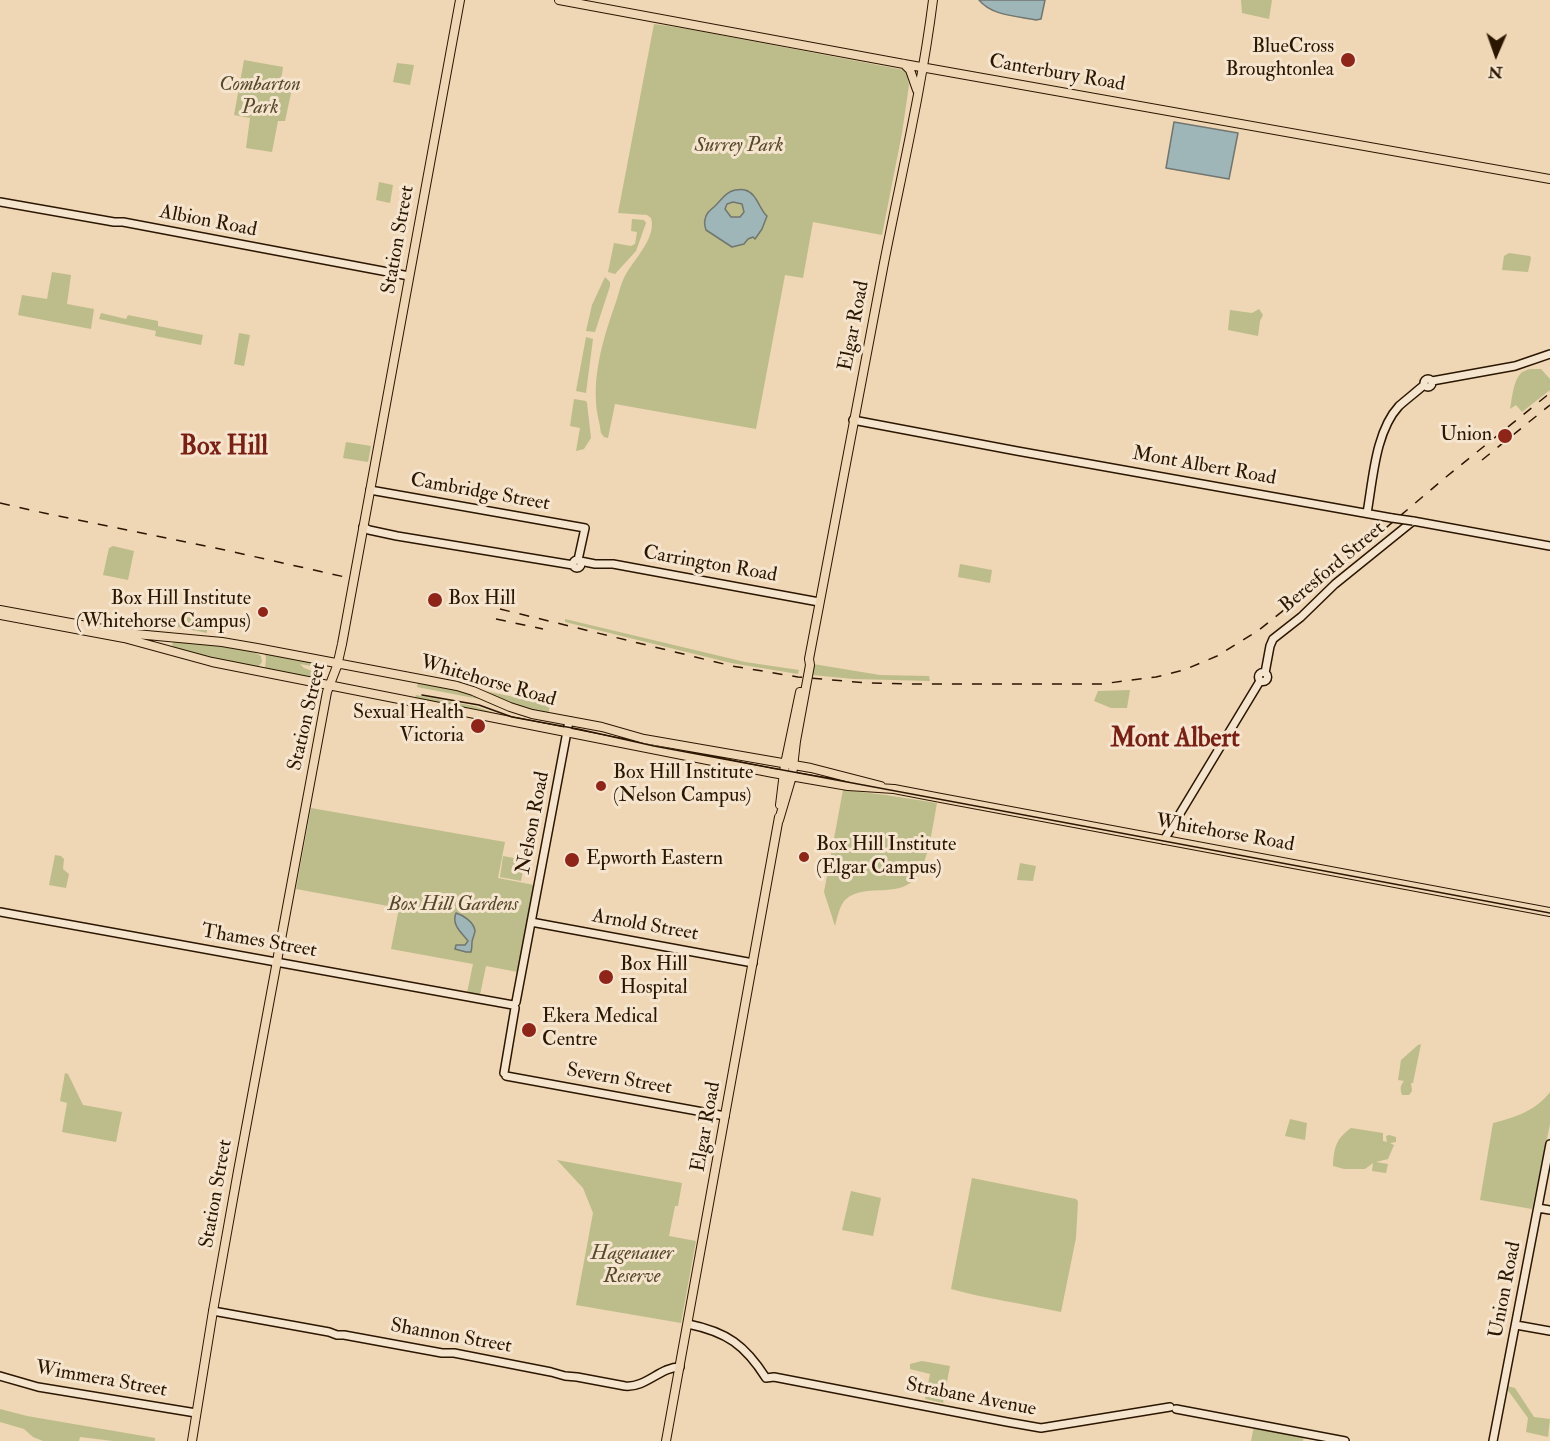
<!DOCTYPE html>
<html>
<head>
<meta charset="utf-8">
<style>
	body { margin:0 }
	#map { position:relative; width:1550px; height:1441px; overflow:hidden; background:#efd6b4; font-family:"IM FELL Double Pica",serif }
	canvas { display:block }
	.north { position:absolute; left:1466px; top:24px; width:60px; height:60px; -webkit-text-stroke:4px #f5e4ce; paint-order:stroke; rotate:182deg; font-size:16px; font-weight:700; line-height:24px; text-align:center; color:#2b1600 }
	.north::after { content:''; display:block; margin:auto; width:21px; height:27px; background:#2b1600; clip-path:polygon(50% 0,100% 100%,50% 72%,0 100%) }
</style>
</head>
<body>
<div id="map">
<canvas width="1550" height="1441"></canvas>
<div class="north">N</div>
</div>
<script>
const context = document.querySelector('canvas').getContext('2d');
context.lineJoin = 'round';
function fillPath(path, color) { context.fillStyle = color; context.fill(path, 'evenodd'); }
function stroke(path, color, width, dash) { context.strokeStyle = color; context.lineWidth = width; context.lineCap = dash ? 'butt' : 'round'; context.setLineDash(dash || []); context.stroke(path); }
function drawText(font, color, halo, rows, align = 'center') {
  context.font = font + ' "IM FELL Double Pica",serif'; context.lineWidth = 6; context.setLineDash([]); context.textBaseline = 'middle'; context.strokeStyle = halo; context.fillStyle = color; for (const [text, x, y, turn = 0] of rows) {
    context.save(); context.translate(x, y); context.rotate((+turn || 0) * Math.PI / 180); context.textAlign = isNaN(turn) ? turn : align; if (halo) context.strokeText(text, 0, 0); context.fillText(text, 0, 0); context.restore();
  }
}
const green = new Path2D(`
	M 1241,0 L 1272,0 L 1269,19 L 1242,13 Z
	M 654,24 L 688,29 L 904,70 L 907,75 L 909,85 L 902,133 L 882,235 L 813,222 L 803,278 L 785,275 L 756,429 L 615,404 L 608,438 L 604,437 L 601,433 C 600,423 596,412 596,401 C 594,368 605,333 616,302 C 619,293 621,283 625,276 C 633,260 657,238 651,218 L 647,215 L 618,213 Z
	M 244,60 L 283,67 L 280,87 L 292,89 L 285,121 L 278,121 L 272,152 L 246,148 L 250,118 L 234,115 Z
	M 397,63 L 414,65 L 410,85 L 393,82 Z
	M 379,182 L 393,185 L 390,203 L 376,200 Z
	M 632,219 L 644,220 L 646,223 L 636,251 L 615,274 L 608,272 L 614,243 L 631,246 L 635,244 L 637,232 L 631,231 Z
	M 1509,253 L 1530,256 L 1531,258 L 1528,272 L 1502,270 L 1504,256 Z
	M 52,272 L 71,275 L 67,304 L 94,309 L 91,329 L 18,315 L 22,295 L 47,299 Z
	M 605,277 L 610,282 L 610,286 L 595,332 L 586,331 L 592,305 Z
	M 1259,309 L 1263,315 L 1260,321 L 1258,336 L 1228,330 L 1230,310 L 1252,313 Z
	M 101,313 L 126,319 L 128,315 L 158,321 L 158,326 L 203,335 L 201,345 L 155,336 L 156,331 L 99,319 Z
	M 239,333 L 250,335 L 244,366 L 234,364 Z
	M 586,337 L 593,339 L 586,393 L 576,391 Z
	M 1530,369 L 1541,369 L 1550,379 L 1550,390 L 1522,412 L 1516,405 L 1510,409 C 1512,399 1513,381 1521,373 C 1523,371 1527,370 1530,369 Z
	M 574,399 L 586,401 L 587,403 L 591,438 L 584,449 L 576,451 L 580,428 L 570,426 Z
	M 346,442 L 371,446 L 368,462 L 343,458 Z
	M 113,546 L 134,551 L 128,580 L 103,575 L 109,548 Z
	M 960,564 L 992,570 L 990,583 L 958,577 Z
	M 183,616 L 202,620 L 207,625 L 207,633 L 172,626 L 176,619 Z
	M 565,619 L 745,662 L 799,670 L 798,674 L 731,663 L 565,622 Z
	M 175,641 C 193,643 248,646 261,656 L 262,662 L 258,667 L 254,668 L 213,661 L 173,647 L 172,644 Z
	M 264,652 L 324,664 L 322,668 L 300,664 L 304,668 C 311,670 314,673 321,675 L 322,680 L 265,669 L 266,658 Z
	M 813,664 L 880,675 L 929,676 L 930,681 L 854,679 L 812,675 Z
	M 418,682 L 466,691 L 481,697 L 497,707 L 479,699 L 417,687 Z
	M 1130,690 L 1127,708 L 1111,708 L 1094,701 L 1098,691 Z
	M 484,691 L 540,702 L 551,700 L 548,715 L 522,709 Z
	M 416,695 L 474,706 L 495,713 L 494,715 L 415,698 Z
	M 843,790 L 886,795 L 937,803 C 933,824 929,858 918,875 C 900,901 866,881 845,900 C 840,905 837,918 835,926 L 824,892 Z
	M 311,808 L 505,842 L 498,878 L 534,885 L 518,972 L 486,966 L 480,995 L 467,993 L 473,964 L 391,949 L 399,908 L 296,889 Z
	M 55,855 L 61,856 L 64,859 L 63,869 L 69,874 L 66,888 L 49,885 Z
	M 503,856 L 525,860 L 521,881 L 500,877 Z
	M 1020,863 L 1036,866 L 1033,881 L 1017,880 Z
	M 1421,1044 L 1413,1083 L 1411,1083 L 1412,1091 L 1409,1095 L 1402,1095 C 1400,1089 1400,1086 1404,1081 L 1398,1080 L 1401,1060 L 1418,1045 Z
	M 65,1073 L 68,1074 L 83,1105 L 122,1112 L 116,1142 L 62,1132 L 67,1103 L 60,1101 Z
	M 1550,1092 L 1550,1124 L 1532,1209 L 1480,1200 L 1493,1123 C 1514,1118 1537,1110 1550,1092 Z
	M 1290,1119 L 1307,1123 L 1305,1140 L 1285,1136 Z
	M 1351,1128 L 1383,1133 L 1383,1141 L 1387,1142 L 1386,1136 L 1389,1135 L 1396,1137 L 1396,1142 L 1390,1143 L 1394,1145 L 1388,1159 L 1376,1162 L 1388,1164 L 1386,1173 L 1372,1171 L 1373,1163 L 1365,1169 L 1344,1169 L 1333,1166 C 1334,1147 1336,1139 1351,1128 Z
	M 557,1160 L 682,1183 L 678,1206 L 675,1206 L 669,1236 L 696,1241 L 681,1323 L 576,1305 L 593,1213 L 583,1188 Z
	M 972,1178 L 1076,1199 L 1078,1201 L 1076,1238 L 1061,1312 C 1025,1304 987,1299 951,1289 Z
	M 851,1191 L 881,1198 L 873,1236 L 842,1230 Z
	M 922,1361 L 950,1366 L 943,1403 L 925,1399 L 930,1374 L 910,1369 L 910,1364 Z
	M 1507,1386 L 1515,1388 L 1534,1417 L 1550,1419 L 1548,1437 L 1526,1432 L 1528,1418 L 1507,1389 Z
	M 0,1409 L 27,1416 L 155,1438 L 155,1441 L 113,1441 L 80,1437 L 79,1441 L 43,1441 L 33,1437 L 24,1429 L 0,1422 Z
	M 1254,1426 L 1304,1436 L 1303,1441 L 1251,1441 Z`);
const water = new Path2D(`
	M 979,0 L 1045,0 L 1041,19 L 1036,20 C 1017,16 992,16 979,0 Z
	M 1174,122 L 1238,133 L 1229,179 L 1166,168 Z
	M 735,190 C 738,190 742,189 745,190 C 757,193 759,209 767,216 L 762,229 L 755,239 L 753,237 L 748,239 L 744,244 L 732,247 L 706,230 C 705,227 704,223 705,220 C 706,212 711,210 716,205 C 723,198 726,192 735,190 ZM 733,202 L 742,204 L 744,212 L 740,217 L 731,217 L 725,209 L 727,204 Z
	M 456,913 C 463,915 474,922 475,931 C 475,933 472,940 472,942 C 472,945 472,948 471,952 L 466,952 L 455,949 L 456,945 L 465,945 L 468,941 C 462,933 451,925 456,913 Z`);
const secondary = new Path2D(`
	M 0,202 L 114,222 L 123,222 L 409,276
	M1424 383a4 4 0 1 1 8 0a4 4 0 1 1-8 0Z
	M 1432,381 L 1515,366 L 1550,354
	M 853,420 L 1017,451 L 1392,518
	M 370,490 L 585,528 L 578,560
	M 1367,513 C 1373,480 1375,432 1399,406 C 1407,399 1416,392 1424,385
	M 363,527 L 369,530 L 397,536 L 573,565
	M573 564a4 4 0 1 1 8 0a4 4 0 1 1-8 0Z
	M 580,561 L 595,564 L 613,564 L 819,602
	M1258.5 677a4.5 4.5 0 1 1 9 0a4.5 4.5 0 1 1-9 0Z
	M 1265,673 L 1270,646 L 1273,639 L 1301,617 L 1335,584 L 1413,521 L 1550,546
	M 1164,840 L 1260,681
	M 0,912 L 513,1005
	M 531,922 L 753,963
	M 516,1002 L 569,721
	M 504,1073 L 515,1008
	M 506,1076 L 725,1116
	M 1538,1208 L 1550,1210
	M 213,1311 L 329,1332 L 337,1335 L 344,1335 L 442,1353 L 454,1353 L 551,1372 L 565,1376 L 577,1377 L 625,1386 C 646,1388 660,1367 680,1367
	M 688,1324 C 727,1332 745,1345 766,1378 L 774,1377 L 1007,1422 L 1041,1428 L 1170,1407
	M 1516,1325 L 1550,1331
	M 0,1376 L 38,1387 L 196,1413
	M 1176,1409 L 1345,1441
	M 1493,1441 L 1550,1144`);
const primary = new Path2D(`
	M 559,0 L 904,64 L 1550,179
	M 904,64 L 910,70 L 917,90
	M 0,610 L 125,633 L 222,642 L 257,648 L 457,686 L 473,691 L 510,707 L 532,714 L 602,727 L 644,739 L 811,768 L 881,786
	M 0,615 L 124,638 L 212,662 L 773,773 L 848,786 L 894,789 L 941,798 L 1550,912
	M 780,805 L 785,764 L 800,692
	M 779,820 L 792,776 L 796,741 L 810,665 L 809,659 C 833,527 858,395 884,263 C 901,176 922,88 933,0
	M 192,1441 L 213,1311 L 238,1171 L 327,692 L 337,666 L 342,644 L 460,0
	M 666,1441 L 779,817`);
const tram = new Path2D(`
	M 422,695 L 479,705 L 512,717 L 578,729 L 654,746 L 1550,913`);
const rail = new Path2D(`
	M 1482,460 L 1550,405
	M 0,503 L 44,513 L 225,550 L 345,577
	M 500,609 L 732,666 L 798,677 L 868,683 L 912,684 L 1101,684 L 1156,677 L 1184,670 L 1217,656 L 1259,630 L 1368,543 L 1446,477 L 1550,393
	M 496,619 L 543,629`);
const secondaryBridge = new Path2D(`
	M 1392,518 L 1413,521`);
const markers = [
	[1348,60,8,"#8f2418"],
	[1505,436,8,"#8f2418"],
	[435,600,8,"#8f2418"],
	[263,612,6,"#8f2418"],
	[478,726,8,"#8f2418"],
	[601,786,6,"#8f2418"],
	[804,857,6,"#8f2418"],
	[572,860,8,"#8f2418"],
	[606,977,8,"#8f2418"],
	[529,1030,8,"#8f2418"]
];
const poiNames = [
	["BlueCross",1334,48,"right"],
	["Broughtonlea",1334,71,"right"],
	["Union",1492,436,"right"],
	["Box Hill Institute",251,600,"right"],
	["(Whitehorse Campus)",251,623,"right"],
	["Box Hill",448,600],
	["Sexual Health",464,714,"right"],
	["Victoria",464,737,"right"],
	["Box Hill Institute",613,774],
	["(Nelson Campus)",613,797],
	["Box Hill Institute",816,846],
	["(Elgar Campus)",816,869],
	["Epworth Eastern",586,860],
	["Box Hill",620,966],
	["Hospital",620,989],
	["Ekera Medical",542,1018],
	["Centre",542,1041]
];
const streetNames = [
	["Canterbury Road",1057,74,10],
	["Albion Road",208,222,11],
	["Station Street",399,240,-80],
	["Elgar Road",855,326,-79],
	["Mont Albert Road",1204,467,10],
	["Cambridge Street",480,493,10],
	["Carrington Road",710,565,10],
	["Beresford Street",1333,568,-40],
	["Whitehorse Road",488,682,16],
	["Station Street",308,717,-77],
	["Nelson Road",534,823,-79],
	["Whitehorse Road",1225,834,10],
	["Arnold Street",645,926,10],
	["Thames Street",259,942,10],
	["Severn Street",619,1080,10],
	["Elgar Road",707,1127,-80],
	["Station Street",217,1194,-80],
	["Union Road",1506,1290,-79],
	["Shannon Street",451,1337,10],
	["Wimmera Street",101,1380,10],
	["Strabane Avenue",971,1398,11]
];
const parkNames = [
	["Combarton",260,86],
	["Park",260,109],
	["Surrey Park",739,147],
	["Box Hill Gardens",453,906],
	["Hagenauer",632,1255],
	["Reserve",632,1278]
];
const districtNames = [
	["Box Hill",224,448],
	["Mont Albert",1175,740]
];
fillPath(green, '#bcbd8b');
fillPath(water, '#9fb6b9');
stroke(water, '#71766f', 1.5);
stroke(secondary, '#2b1600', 10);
stroke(primary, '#2b1600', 10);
stroke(secondary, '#f5e4ce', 7);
stroke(primary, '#efd6b4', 8);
stroke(tram, '#2b1600', 1.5);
stroke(rail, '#2b1600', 1.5, [10, 10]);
stroke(secondaryBridge, '#2b1600', 10, []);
stroke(secondaryBridge, '#f5e4ce', 7);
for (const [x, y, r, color] of markers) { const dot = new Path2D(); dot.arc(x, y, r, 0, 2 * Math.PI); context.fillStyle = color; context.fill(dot); stroke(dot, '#f5e4ce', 2); }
drawText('20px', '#2b1600', '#f5e4ce', poiNames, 'left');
drawText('20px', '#2b1600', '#f5e4ce', streetNames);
drawText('italic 20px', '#56482a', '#f5e4ce', parkNames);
drawText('bold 26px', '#7a1f14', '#f5e4ce', districtNames);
</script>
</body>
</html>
